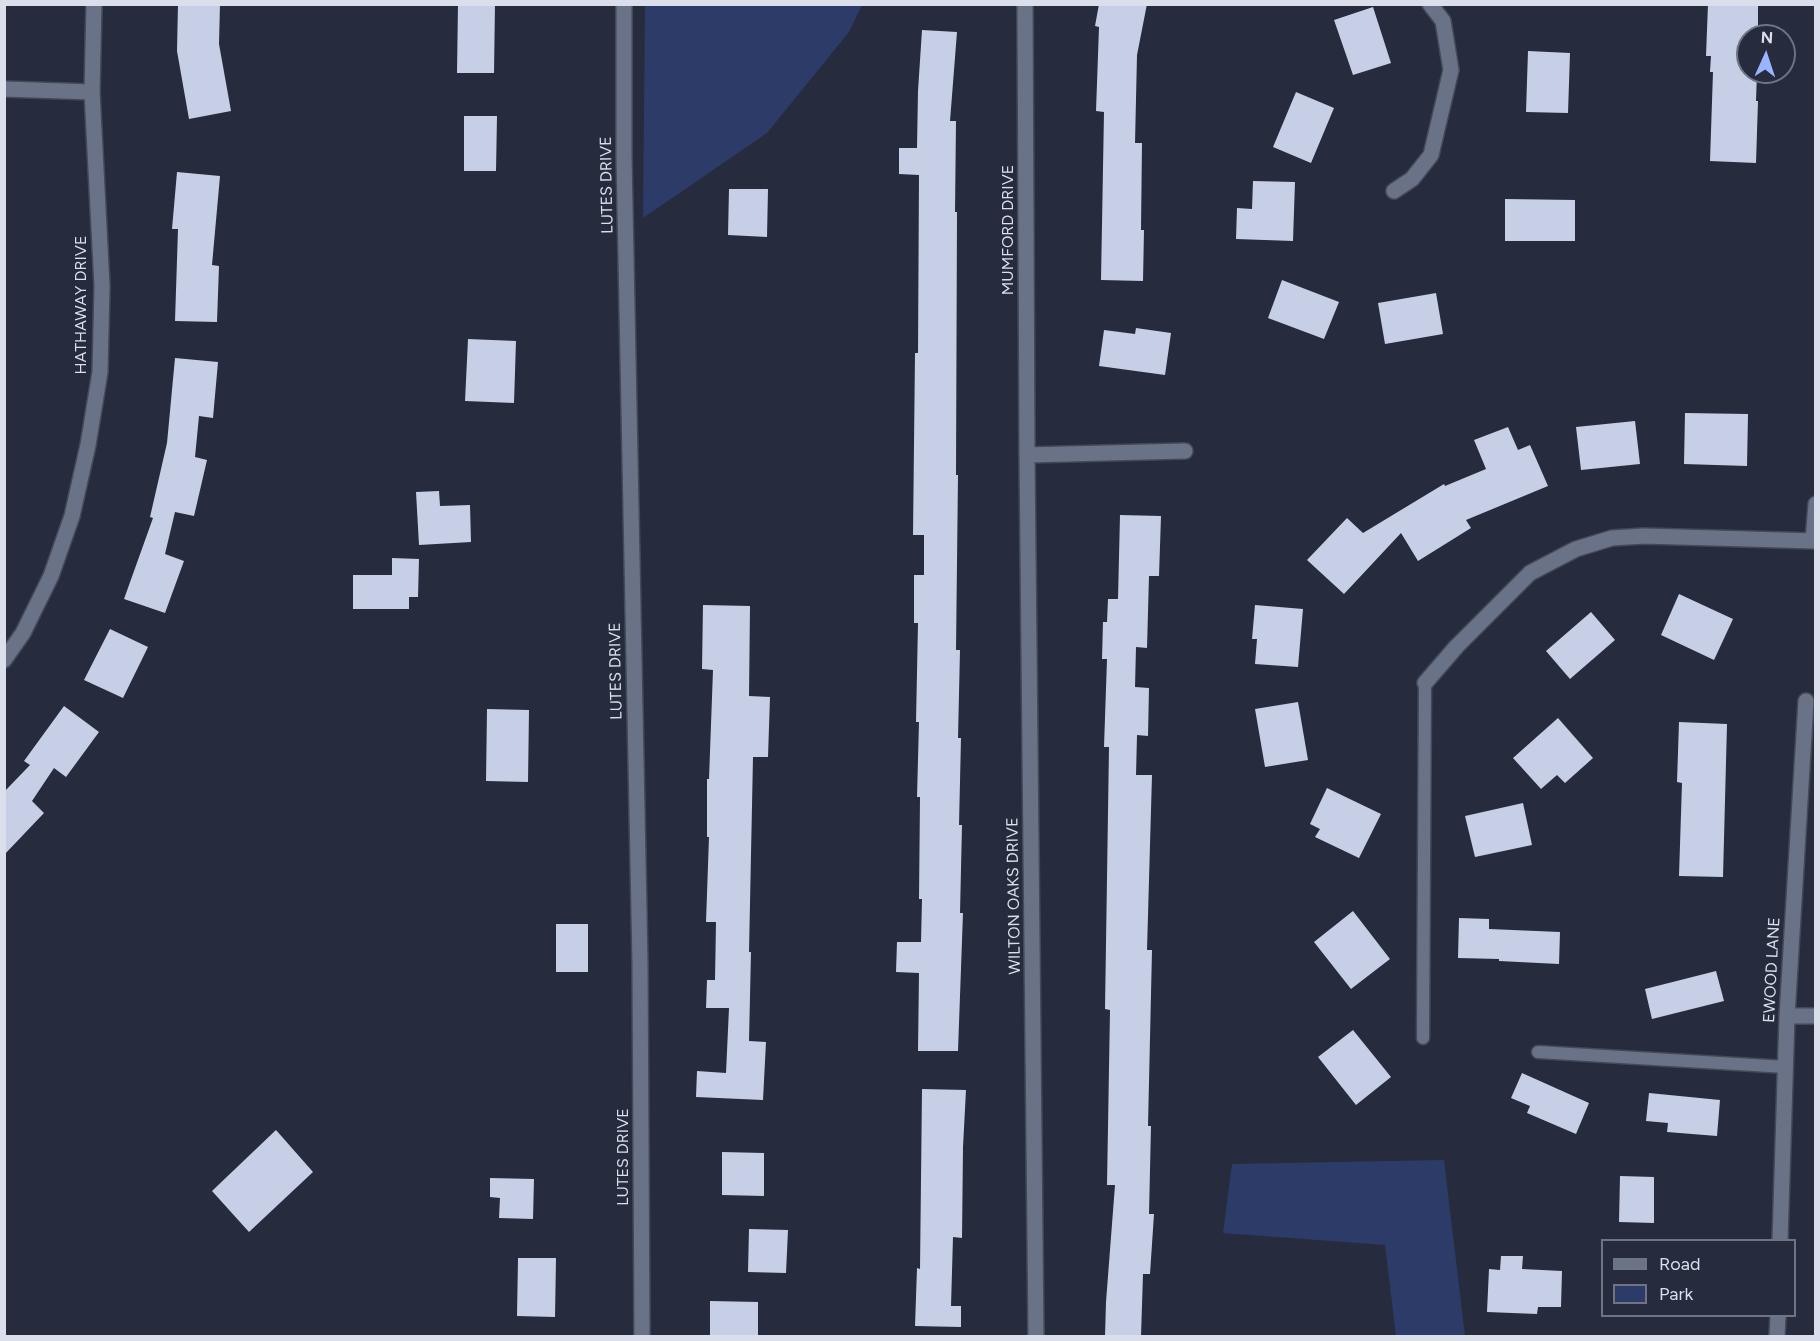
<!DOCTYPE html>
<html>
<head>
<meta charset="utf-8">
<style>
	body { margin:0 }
	#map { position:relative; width:1820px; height:1341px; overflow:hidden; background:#262c3e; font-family:Figtree,sans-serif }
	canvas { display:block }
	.frame { position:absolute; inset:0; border:6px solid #dadfeb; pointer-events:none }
	.legend { position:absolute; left:1601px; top:1239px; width:195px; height:78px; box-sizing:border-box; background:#262c3e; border:2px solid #6e7483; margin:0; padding:8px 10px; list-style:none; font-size:18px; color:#dadfeb }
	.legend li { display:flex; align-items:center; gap:12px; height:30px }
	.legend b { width:30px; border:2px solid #6e7483 }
	.north { position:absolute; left:1736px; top:24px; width:60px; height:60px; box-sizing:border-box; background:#262c3e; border:2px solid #6e7483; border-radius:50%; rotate:3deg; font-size:16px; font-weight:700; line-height:24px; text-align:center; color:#dadfeb }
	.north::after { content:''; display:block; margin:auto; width:21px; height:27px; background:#9cb4fd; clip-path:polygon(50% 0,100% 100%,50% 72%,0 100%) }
</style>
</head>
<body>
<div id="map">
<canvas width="1820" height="1341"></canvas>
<div class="frame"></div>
<ul class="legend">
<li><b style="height:8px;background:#6a7287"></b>Road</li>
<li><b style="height:16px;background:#2d3b68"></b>Park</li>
</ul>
<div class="north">N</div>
</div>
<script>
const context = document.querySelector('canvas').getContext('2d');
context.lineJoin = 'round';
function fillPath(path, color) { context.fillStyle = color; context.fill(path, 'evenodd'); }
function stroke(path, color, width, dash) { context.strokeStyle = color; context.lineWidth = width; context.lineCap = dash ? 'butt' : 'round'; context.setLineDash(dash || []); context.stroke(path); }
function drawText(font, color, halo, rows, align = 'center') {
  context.font = font + ' Figtree,sans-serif'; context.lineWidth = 6; context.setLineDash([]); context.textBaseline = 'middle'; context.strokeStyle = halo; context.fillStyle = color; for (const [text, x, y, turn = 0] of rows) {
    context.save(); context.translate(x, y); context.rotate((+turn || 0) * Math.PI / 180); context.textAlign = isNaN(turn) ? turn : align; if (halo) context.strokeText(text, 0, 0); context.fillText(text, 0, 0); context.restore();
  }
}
const green = new Path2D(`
	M 645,5 L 645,4 L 862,5 L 849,32 L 767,133 L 643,218 Z
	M 1444,1160 L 1465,1336 L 1396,1336 L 1385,1245 L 1223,1233 L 1232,1164 Z`);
const building = new Path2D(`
	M 178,4 L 220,4 L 219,44 L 231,111 L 189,119 L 177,51 Z
	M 458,4 L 495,4 L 494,73 L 457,73 Z
	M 1099,4 L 1147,4 L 1137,55 L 1135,143 L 1142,143 L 1141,230 L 1144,230 L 1143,281 L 1101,280 L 1104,112 L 1096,111 L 1099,27 L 1095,26 Z
	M 1708,4 L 1758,5 L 1758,36 L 1748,36 L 1748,72 L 1757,72 L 1756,101 L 1758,101 L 1756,163 L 1710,161 L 1713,72 L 1710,72 L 1711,56 L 1706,56 Z
	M 1373,7 L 1391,63 L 1353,75 L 1334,20 Z
	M 922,30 L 957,32 L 950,121 L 956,121 L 955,212 L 957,212 L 956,475 L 958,475 L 956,650 L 960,650 L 958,738 L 961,738 L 959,825 L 962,825 L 960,913 L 963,913 L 958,1051 L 918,1051 L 919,973 L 896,972 L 897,942 L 921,942 L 922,899 L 919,899 L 920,797 L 917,797 L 919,722 L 916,722 L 918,623 L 914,623 L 914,575 L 924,575 L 924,535 L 913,535 L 915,353 L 918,353 L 919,175 L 899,174 L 899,148 L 917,148 L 918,91 Z
	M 1528,51 L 1570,53 L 1568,113 L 1526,112 Z
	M 1296,92 L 1334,108 L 1311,163 L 1273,147 Z
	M 464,116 L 497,116 L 496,171 L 464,171 Z
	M 177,172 L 220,176 L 212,265 L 219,266 L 217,322 L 175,321 L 178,229 L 172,229 Z
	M 1253,181 L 1295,182 L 1293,241 L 1236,239 L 1237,208 L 1252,209 Z
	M 729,189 L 768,189 L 767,237 L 728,235 Z
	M 1505,199 L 1575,200 L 1575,241 L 1505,241 Z
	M 1282,280 L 1339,302 L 1324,339 L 1268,318 Z
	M 1436,293 L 1443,334 L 1385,344 L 1378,303 Z
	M 1136,328 L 1171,333 L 1165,375 L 1099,366 L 1104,330 L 1135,334 Z
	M 468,339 L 516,341 L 514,403 L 465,401 Z
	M 175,358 L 218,362 L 213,418 L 199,416 L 195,457 L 207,460 L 194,516 L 175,512 L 165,554 L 184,561 L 165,613 L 124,599 L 153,518 L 150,517 L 167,443 Z
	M 1685,413 L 1748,414 L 1747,466 L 1684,464 Z
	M 1635,421 L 1640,464 L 1581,470 L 1576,427 Z
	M 1508,427 L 1518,450 L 1530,445 L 1548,486 L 1466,520 L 1471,528 L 1418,561 L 1401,533 L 1344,594 L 1307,560 L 1347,518 L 1363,533 L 1444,484 L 1445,486 L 1486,469 L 1474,440 Z
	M 439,491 L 440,506 L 470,505 L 471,542 L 419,545 L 416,492 Z
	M 1120,515 L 1161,516 L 1159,576 L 1149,576 L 1147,648 L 1136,647 L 1135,687 L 1149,688 L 1148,736 L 1137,735 L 1136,775 L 1152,775 L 1147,950 L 1152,950 L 1148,1126 L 1151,1126 L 1149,1214 L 1154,1214 L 1150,1274 L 1143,1274 L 1141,1336 L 1105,1336 L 1106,1302 L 1115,1185 L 1107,1185 L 1110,1010 L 1105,1009 L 1109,747 L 1104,747 L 1107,659 L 1102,659 L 1103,622 L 1107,622 L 1108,599 L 1118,599 Z
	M 392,558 L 419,559 L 418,597 L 409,597 L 409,609 L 353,609 L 353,575 L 392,575 Z
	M 1679,594 L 1733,619 L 1714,660 L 1661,635 Z
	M 703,605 L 750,606 L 749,696 L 770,697 L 768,757 L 753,757 L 749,952 L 751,952 L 749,1041 L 766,1042 L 763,1100 L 696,1097 L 697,1071 L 726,1073 L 729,1008 L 706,1008 L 707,980 L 715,980 L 716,922 L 706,922 L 709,837 L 707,837 L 707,779 L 709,779 L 713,670 L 702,669 Z
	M 1255,605 L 1303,609 L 1298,667 L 1255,664 L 1257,639 L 1252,639 Z
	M 1591,612 L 1615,640 L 1570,679 L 1546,651 Z
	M 110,629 L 148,647 L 123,698 L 84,680 Z
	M 1298,702 L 1308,760 L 1265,767 L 1255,709 Z
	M 64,706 L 99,732 L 66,777 L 54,768 L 32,801 L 44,813 L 4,855 L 4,792 L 30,765 L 24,761 Z
	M 487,709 L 529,710 L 528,782 L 486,781 Z
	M 1558,718 L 1593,758 L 1565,783 L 1557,775 L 1541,789 L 1513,758 Z
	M 1679,722 L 1727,724 L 1723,877 L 1679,876 L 1682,783 L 1677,782 Z
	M 1327,788 L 1381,814 L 1359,858 L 1315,837 L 1320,829 L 1310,824 Z
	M 1523,803 L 1532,845 L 1475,857 L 1465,816 Z
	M 1353,911 L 1390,959 L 1351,989 L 1314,942 Z
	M 1459,918 L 1489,919 L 1489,929 L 1560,932 L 1559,964 L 1499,961 L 1499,959 L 1458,958 Z
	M 556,924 L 588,924 L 588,972 L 556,972 Z
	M 1716,971 L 1724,1001 L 1652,1019 L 1645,989 Z
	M 1353,1030 L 1391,1077 L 1356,1105 L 1318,1057 Z
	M 1522,1073 L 1589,1103 L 1576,1134 L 1527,1113 L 1530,1106 L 1511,1098 Z
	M 922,1089 L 966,1090 L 963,1147 L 962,1238 L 953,1237 L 951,1306 L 961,1306 L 961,1327 L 915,1326 L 917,1268 L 920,1269 Z
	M 1649,1093 L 1720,1100 L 1717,1136 L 1667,1132 L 1668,1123 L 1646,1121 Z
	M 276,1130 L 313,1172 L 249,1232 L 212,1191 Z
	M 722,1152 L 764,1153 L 764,1196 L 722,1195 Z
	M 1620,1176 L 1654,1177 L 1654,1223 L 1619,1222 Z
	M 490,1178 L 534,1179 L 533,1219 L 499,1218 L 500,1198 L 490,1197 Z
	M 749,1229 L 788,1230 L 786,1273 L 748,1272 Z
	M 1501,1256 L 1523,1256 L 1522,1269 L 1562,1271 L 1561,1307 L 1538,1307 L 1537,1314 L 1487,1312 L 1489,1269 L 1500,1270 Z
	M 518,1258 L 556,1258 L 555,1317 L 517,1316 Z
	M 710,1301 L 758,1302 L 758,1336 L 710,1336 Z`);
const service = new Path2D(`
	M 1423,1038 L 1425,683
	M 1538,1052 L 1786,1067`);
const minor = new Path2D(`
	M 624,4 L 624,157 L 640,962 L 642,1336
	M 1025,4 L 1027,455 L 1036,1336
	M 4,89 L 92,92
	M 1394,191 L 1412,179 L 1431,155 L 1451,70 L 1443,21 L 1430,4
	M 1027,455 L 1185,451
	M 1813,541 L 1816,504
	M 1425,683 L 1457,646 L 1530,573 L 1576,549 L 1612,538 L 1644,536 L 1816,541
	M 1787,1016 L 1816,1016
	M 1780,1240 L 1787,1016 L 1806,701
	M 1777,1336 L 1778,1316`);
const tertiary = new Path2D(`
	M 4,660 L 23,633 L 51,576 L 72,516 L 88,445 L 100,372 L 102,286 L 92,92 L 94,4`);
const streetNames = [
	["LUTES DRIVE",607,185,-91],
	["MUMFORD DRIVE",1008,230,-90],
	["HATHAWAY DRIVE",81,305,-90],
	["LUTES DRIVE",616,671,-91],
	["WILTON OAKS DRIVE",1014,896,-91],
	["EWOOD LANE",1772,970,-87],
	["LUTES DRIVE",623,1157,-90]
];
fillPath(green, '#2d3b68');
fillPath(building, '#c7cfe7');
stroke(service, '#444958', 15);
stroke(minor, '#444958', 18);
stroke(tertiary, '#444958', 18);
stroke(service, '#6a7287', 12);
stroke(minor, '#6a7287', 15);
stroke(tertiary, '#6a7287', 15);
drawText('16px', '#dadfeb', '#262c3e', streetNames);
</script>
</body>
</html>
